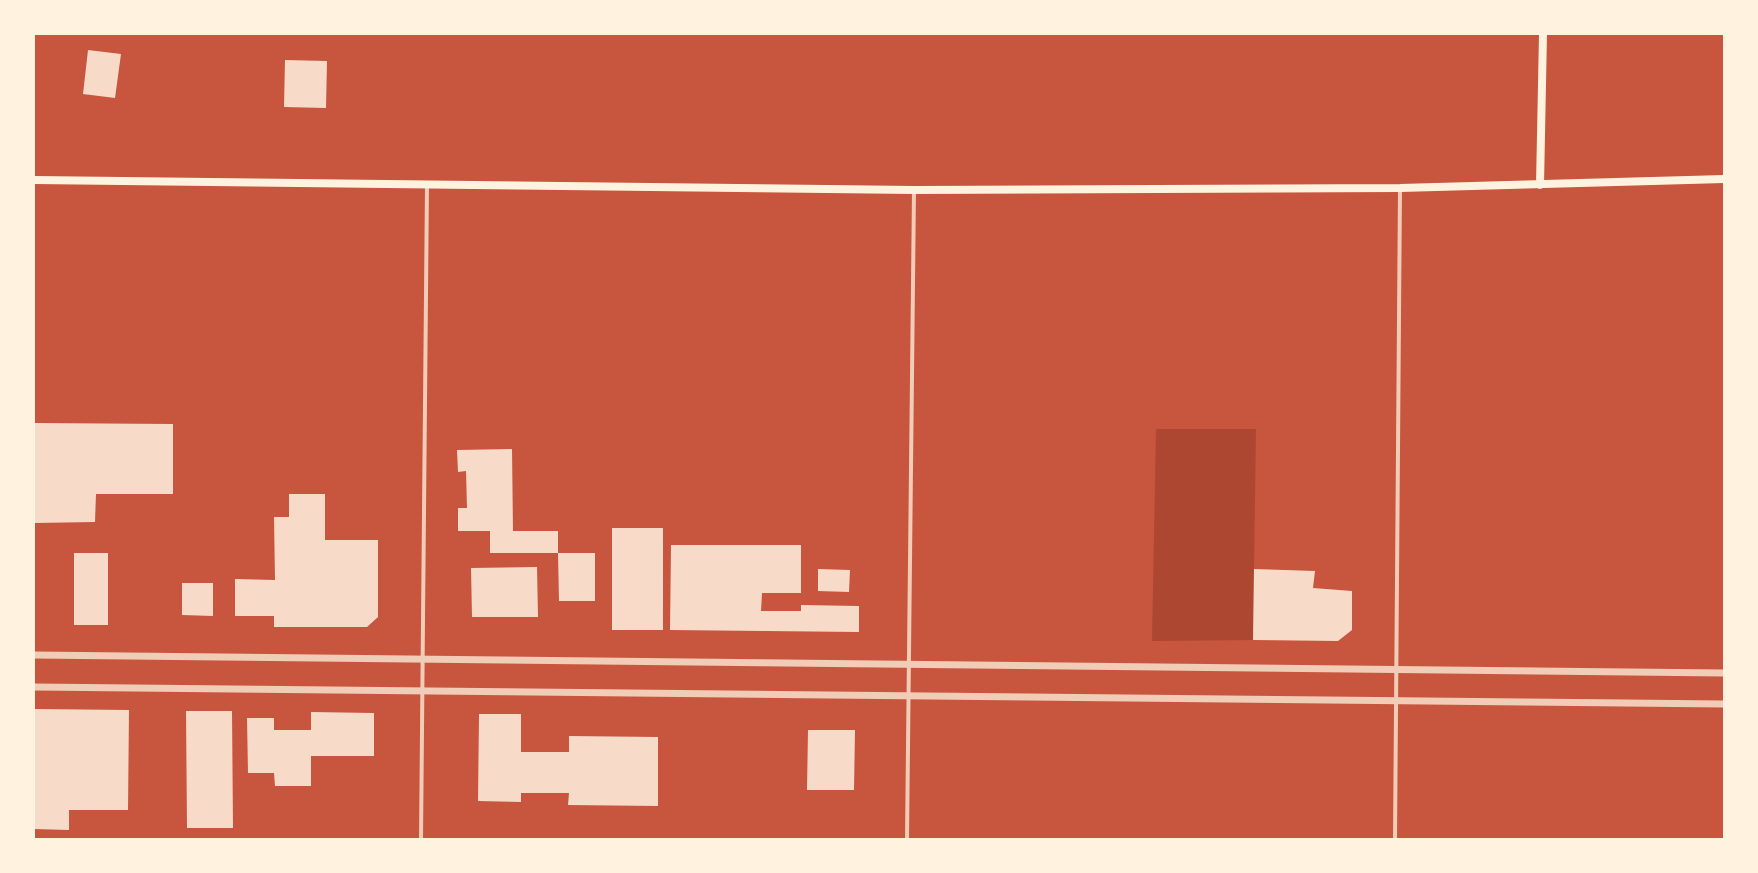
<!DOCTYPE html>
<html>
<head>
<meta charset="utf-8">
<style>
	body { margin:0 }
	#map { position:relative; width:1758px; height:873px; overflow:hidden; background:#c8553d; font-family:"Open Sans",sans-serif }
	canvas { display:block }
	.frame { position:absolute; inset:0; border:35px solid #fff3e0; pointer-events:none }
</style>
</head>
<body>
<div id="map">
<canvas width="1758" height="873"></canvas>
<div class="frame"></div>
</div>
<script>
const context = document.querySelector('canvas').getContext('2d');
context.lineJoin = 'round';
function fillPath(path, color) { context.fillStyle = color; context.fill(path, 'evenodd'); }
function stroke(path, color, width, dash) { context.strokeStyle = color; context.lineWidth = width; context.lineCap = dash ? 'butt' : 'round'; context.setLineDash(dash || []); context.stroke(path); }
const green = new Path2D(`
	M 1156,429 L 1256,429 L 1253,640 L 1152,641 Z`);
const building = new Path2D(`
	M 88,50 L 121,54 L 115,98 L 83,94 Z
	M 285,60 L 327,61 L 326,108 L 284,107 Z
	M 34,423 L 173,424 L 173,494 L 96,494 L 95,522 L 34,523 Z
	M 512,449 L 513,531 L 558,531 L 558,553 L 490,553 L 490,531 L 458,531 L 458,508 L 467,508 L 466,471 L 458,472 L 457,450 Z
	M 289,494 L 325,494 L 325,540 L 378,540 L 378,617 L 367,627 L 274,627 L 274,616 L 235,616 L 235,579 L 275,580 L 274,517 L 289,517 Z
	M 612,528 L 663,528 L 663,630 L 612,630 Z
	M 671,545 L 801,545 L 801,593 L 762,593 L 761,611 L 801,611 L 801,605 L 859,606 L 859,632 L 670,630 Z
	M 74,553 L 108,553 L 108,625 L 74,625 Z
	M 558,553 L 595,553 L 595,601 L 559,601 Z
	M 537,567 L 538,617 L 472,617 L 471,568 Z
	M 818,569 L 850,570 L 849,592 L 818,591 Z
	M 1254,569 L 1315,571 L 1313,588 L 1352,591 L 1352,630 L 1338,641 L 1253,640 Z
	M 182,583 L 213,583 L 213,616 L 182,615 Z
	M 34,709 L 129,710 L 128,810 L 69,810 L 69,830 L 34,829 Z
	M 186,711 L 232,711 L 233,828 L 187,828 Z
	M 311,712 L 374,713 L 374,756 L 311,756 L 311,786 L 275,786 L 274,773 L 248,773 L 247,718 L 274,718 L 274,730 L 311,730 Z
	M 479,714 L 521,714 L 521,752 L 569,752 L 569,736 L 658,737 L 658,806 L 568,805 L 569,793 L 521,793 L 521,802 L 478,801 Z
	M 808,730 L 855,730 L 854,790 L 807,790 Z`);
const minor = new Path2D(`
	M 421,839 L 427,185
	M 907,839 L 914,190
	M 1395,839 L 1400,188`);
const tertiary = new Path2D(`
	M 34,655 L 1724,673
	M 34,687 L 1724,704`);
const secondary = new Path2D(`
	M 34,180 L 914,190 L 1400,188 L 1724,179
	M 1540,185 L 1543,34`);
fillPath(green, '#ae4732');
fillPath(building, '#f7dbc8');
stroke(minor, '#f1ccb7', 4);
stroke(tertiary, '#f1ccb7', 7);
stroke(secondary, '#fff3e0', 8);
</script>
</body>
</html>
